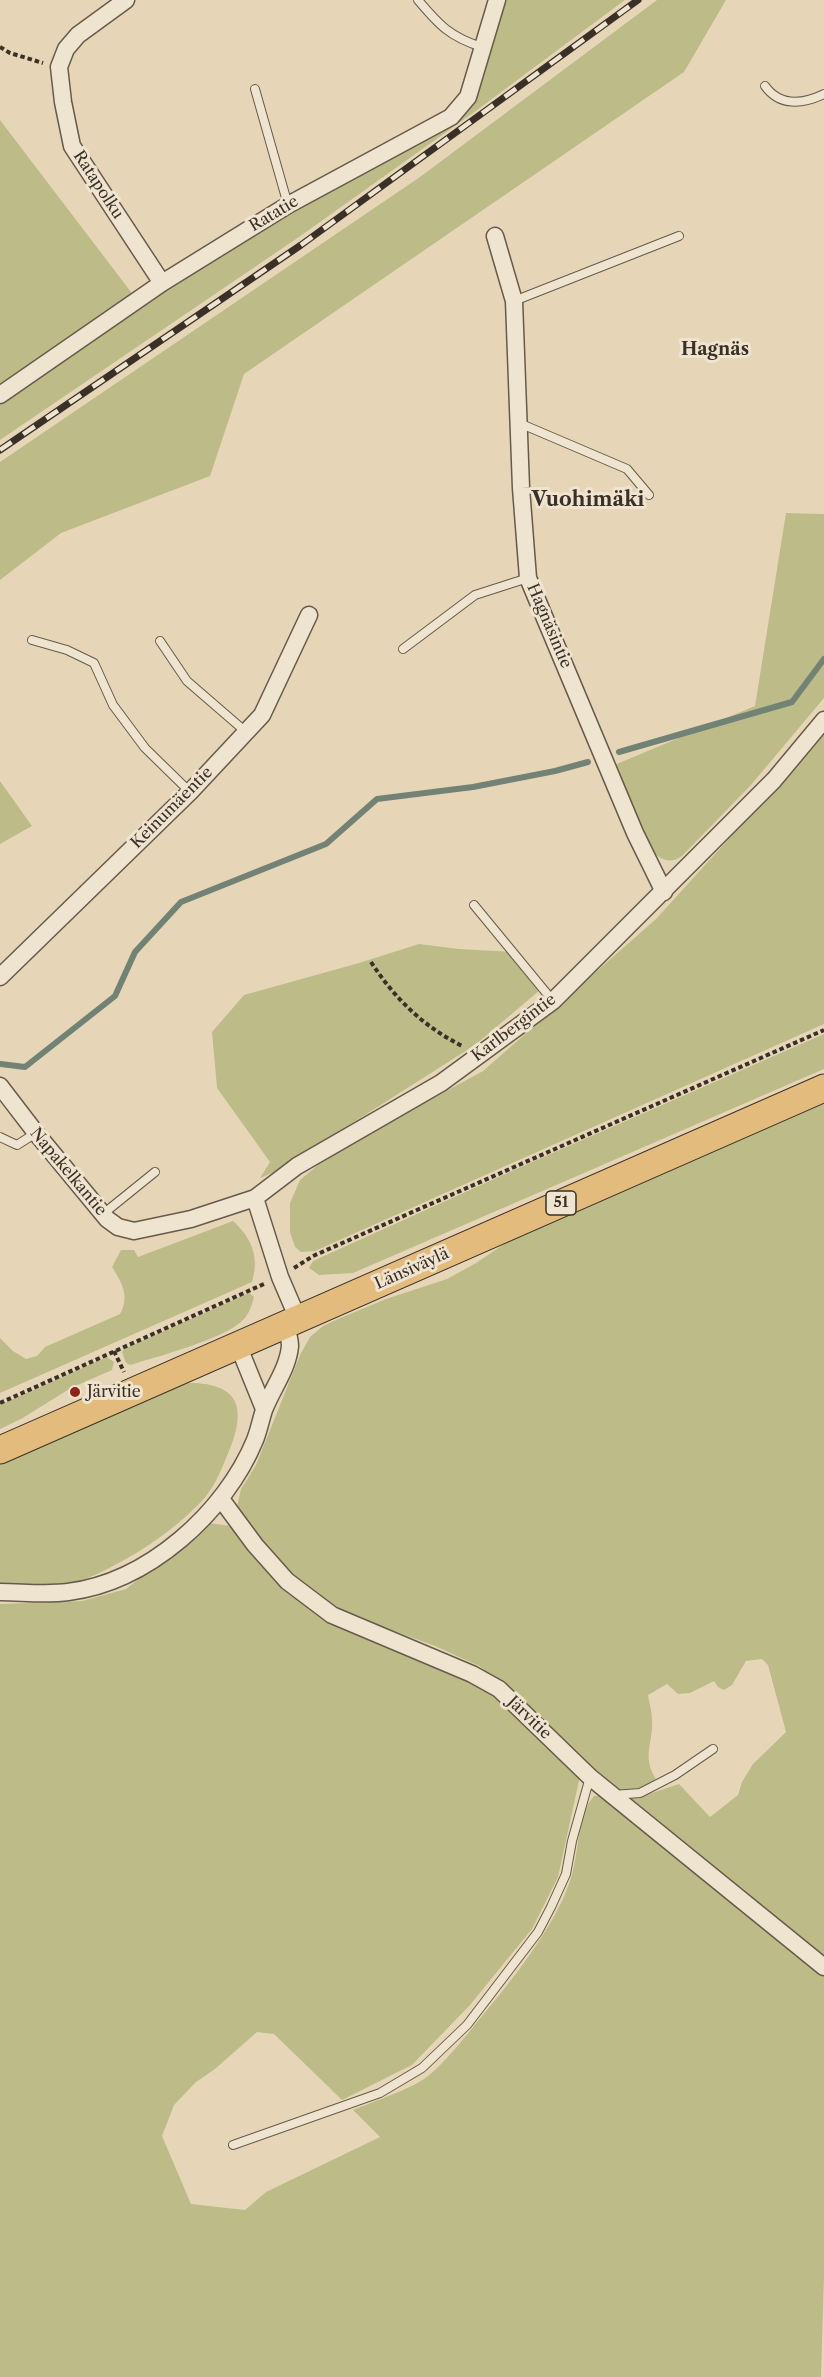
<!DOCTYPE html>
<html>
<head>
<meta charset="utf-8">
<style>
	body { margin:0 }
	canvas { display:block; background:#e6d6b7 }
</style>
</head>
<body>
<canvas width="824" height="2377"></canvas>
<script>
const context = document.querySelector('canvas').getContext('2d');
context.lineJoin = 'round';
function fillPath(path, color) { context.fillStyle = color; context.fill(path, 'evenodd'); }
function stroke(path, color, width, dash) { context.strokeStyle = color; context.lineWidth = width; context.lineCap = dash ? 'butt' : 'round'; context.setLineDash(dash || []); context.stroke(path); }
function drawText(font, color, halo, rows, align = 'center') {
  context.font = font + ' "Libre Caslon Text",serif'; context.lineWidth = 6; context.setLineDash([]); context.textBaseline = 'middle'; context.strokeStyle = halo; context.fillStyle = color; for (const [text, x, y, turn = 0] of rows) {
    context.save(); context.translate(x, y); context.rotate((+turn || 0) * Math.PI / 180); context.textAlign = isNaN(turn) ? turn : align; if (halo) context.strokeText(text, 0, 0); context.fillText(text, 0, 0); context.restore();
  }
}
const green = new Path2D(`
	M 505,0 L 625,0 L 473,113 L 299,237 L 0,440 L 0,398 L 159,289 L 418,137 L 432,137 L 459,120 L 467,109 Z
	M 657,0 L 726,0 L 684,72 L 244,374 L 210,476 L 61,533 L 0,580 L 0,462 L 420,177 Z
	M 0,120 L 134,296 L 0,386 Z
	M 786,513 L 824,514 L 824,698 L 751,785 L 682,856 C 668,866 657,858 648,845 L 612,766 L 755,706 Z
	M 824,734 L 824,1024 L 315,1251 L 301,1252 L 295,1247 L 290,1232 L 290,1203 L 300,1180 L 318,1165 L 384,1125 L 483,1071 L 656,919 Z
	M 0,781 L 32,826 L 0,844 Z
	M 419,944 L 459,949 L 514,952 L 540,990 L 475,1045 L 277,1171 L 260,1178 L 270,1162 L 217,1088 L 212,1032 L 244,995 L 359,963 Z
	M 824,1034 L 824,1069 L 353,1273 L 319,1275 L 309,1268 L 313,1261 L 514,1170 Z
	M 824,1100 L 824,1958 L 624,1799 L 643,1796 L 679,1784 L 710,1817 L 738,1795 L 742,1782 L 753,1764 L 786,1732 L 768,1665 L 762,1659 L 746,1661 L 732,1685 L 724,1690 L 718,1687 L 714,1681 L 690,1693 L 678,1694 L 667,1684 L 648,1695 C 649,1703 652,1711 652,1719 C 654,1742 641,1756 656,1779 L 640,1789 L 618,1791 L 523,1701 L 479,1666 L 435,1646 L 340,1611 L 288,1573 L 242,1522 L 237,1507 L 241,1489 L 256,1465 L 300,1355 L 310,1337 L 323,1326 L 338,1319 L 386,1299 L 447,1279 L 476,1263 L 516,1236 Z
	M 233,1221 C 251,1237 260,1257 252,1282 L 0,1393 L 0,1338 L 13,1351 L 26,1359 L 37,1356 L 45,1347 L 120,1314 C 130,1296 122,1283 112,1267 L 121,1250 L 134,1250 L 138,1257 Z
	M 249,1293 L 254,1297 C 252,1305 249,1315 242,1321 C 224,1339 156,1357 130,1365 L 126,1363 L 122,1352 L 124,1349 Z
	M 107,1357 L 114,1362 L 112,1370 L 71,1388 L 21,1419 L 0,1429 L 0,1405 Z
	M 189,1383 C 244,1383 246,1413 227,1456 C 220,1473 213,1490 200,1503 C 171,1533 132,1558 95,1575 C 70,1587 27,1585 0,1586 L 0,1464 L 164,1390 Z
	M 208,1523 L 231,1526 L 286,1589 L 465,1676 L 498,1696 L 580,1776 L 558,1877 L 532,1929 L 470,2005 L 412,2065 L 342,2100 L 274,2034 L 257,2032 L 215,2069 L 196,2082 L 174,2105 L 162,2136 L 191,2204 L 245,2210 L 266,2192 L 380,2137 L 353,2110 C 372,2102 414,2088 428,2076 C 446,2061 462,2041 477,2022 C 509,1984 556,1926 571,1878 C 579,1855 577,1814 594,1796 L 607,1796 L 824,1973 L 824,2275 L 821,2377 L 0,2377 L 0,1604 L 82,1601 L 126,1589 Z`);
const stream = new Path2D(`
	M 619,752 L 792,702 L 824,659
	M 1,1064 L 25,1067 L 115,996 L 135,952 L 181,902 L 326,844 L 377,799 L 473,787 L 555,771 L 588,762`);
const path = new Path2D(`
	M 0,47 L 10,53 L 43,63
	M 371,962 C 395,999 423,1026 462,1046
	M 294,1268 L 313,1256 L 824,1030
	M 114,1351 L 124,1372
	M 0,1403 L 266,1283`);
const service = new Path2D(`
	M 418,0 C 439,25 450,37 482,47
	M 765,86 C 780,107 803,104 824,94
	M 255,89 L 288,205
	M 514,301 L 679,236
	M 519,423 L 627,469 L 649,495
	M 32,640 L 67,650 L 94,663 L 113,705 L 145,748 L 190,792
	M 160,641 L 187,681 L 246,732
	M 403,649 L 475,595 L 528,578
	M 474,905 L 553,1001
	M 0,1137 L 17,1145 L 36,1133
	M 103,1214 L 155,1172
	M 613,1795 L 640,1793 L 675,1775 L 713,1749
	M 233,2145 L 380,2093 L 422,2068 L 467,2025 L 538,1932 L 551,1907 L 566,1874 L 572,1841 L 590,1777`);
const minor = new Path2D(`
	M 126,0 L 78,35 L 66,49 L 59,67 L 63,102 L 72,146 L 162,283
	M 495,236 L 514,301 L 521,488 L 528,578 L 635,833 L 664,892
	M 0,395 L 162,283 L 288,205 L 451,117 L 468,97 L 497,0
	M 0,977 L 190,792 L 262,715 L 309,615
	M 0,1086 L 36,1133 L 107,1219 L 118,1227 L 134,1231 L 191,1219 L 255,1198
	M 298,1319 L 280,1277 L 255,1198 L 297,1166 L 441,1083 L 553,1001 L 774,780 L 824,720
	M 238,1345 L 264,1409
	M 221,1499 L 255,1545 L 287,1581 L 332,1615 L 472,1674 L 499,1689 L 590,1777 L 824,1967
	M 0,1592 C 22,1592 46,1595 68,1592 C 148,1582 225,1513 255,1440 C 259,1430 261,1419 264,1410 C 272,1389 288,1369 290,1346 C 290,1339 287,1331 286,1324`);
const primary = new Path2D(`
	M 0,1450 L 824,1088`);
const rail = new Path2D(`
	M 0,450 L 301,245 L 638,0`);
const markers = [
	[75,1392,6,"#8f2418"]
];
const shields = [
	[561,1203,30]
];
const shieldNames = [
	["51",561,1203]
];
const streetNames = [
	["Ratapolku",98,185,57],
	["Ratatie",274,214,-31],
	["Hagnäsintie",549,626,67],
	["Keinumäentie",172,808,-45],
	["Karlbergintie",514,1028,-37],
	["Napakelkantie",68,1172,50],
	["Länsiväylä",412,1269,-24],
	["Järvitie",529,1718,44]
];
const poiNames = [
	["Järvitie",87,1392]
];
const neighbourhoodNames = [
	["Hagnäs",715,350]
];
const quarterNames = [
	["Vuohimäki",588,500]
];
fillPath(green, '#bdbc89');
stroke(stream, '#728375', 6);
stroke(service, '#665a4b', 10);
stroke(minor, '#665a4b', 19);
stroke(primary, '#3b3027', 29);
stroke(path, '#3b3027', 4, [4.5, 3]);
stroke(service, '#efe4d0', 8);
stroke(minor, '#efe4d0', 16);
stroke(primary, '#e3bb7c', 27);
stroke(rail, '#3b3027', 7);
stroke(rail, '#efe4d0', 4.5, [14]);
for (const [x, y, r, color] of markers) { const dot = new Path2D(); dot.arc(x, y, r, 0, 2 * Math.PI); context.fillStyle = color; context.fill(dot); stroke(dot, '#efe4d0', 2); }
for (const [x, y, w] of shields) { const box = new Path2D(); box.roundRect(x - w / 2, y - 12, w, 24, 4.5); context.fillStyle = '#efe4d0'; context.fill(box); stroke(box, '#3b3027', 1.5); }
drawText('bold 15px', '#3b3027', null, shieldNames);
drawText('16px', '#3b3027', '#efe4d0', streetNames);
drawText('16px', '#3b3027', '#efe4d0', poiNames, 'left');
drawText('bold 18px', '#3b3027', '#efe4d0', neighbourhoodNames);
drawText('bold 20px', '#3b3027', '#efe4d0', quarterNames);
</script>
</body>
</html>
